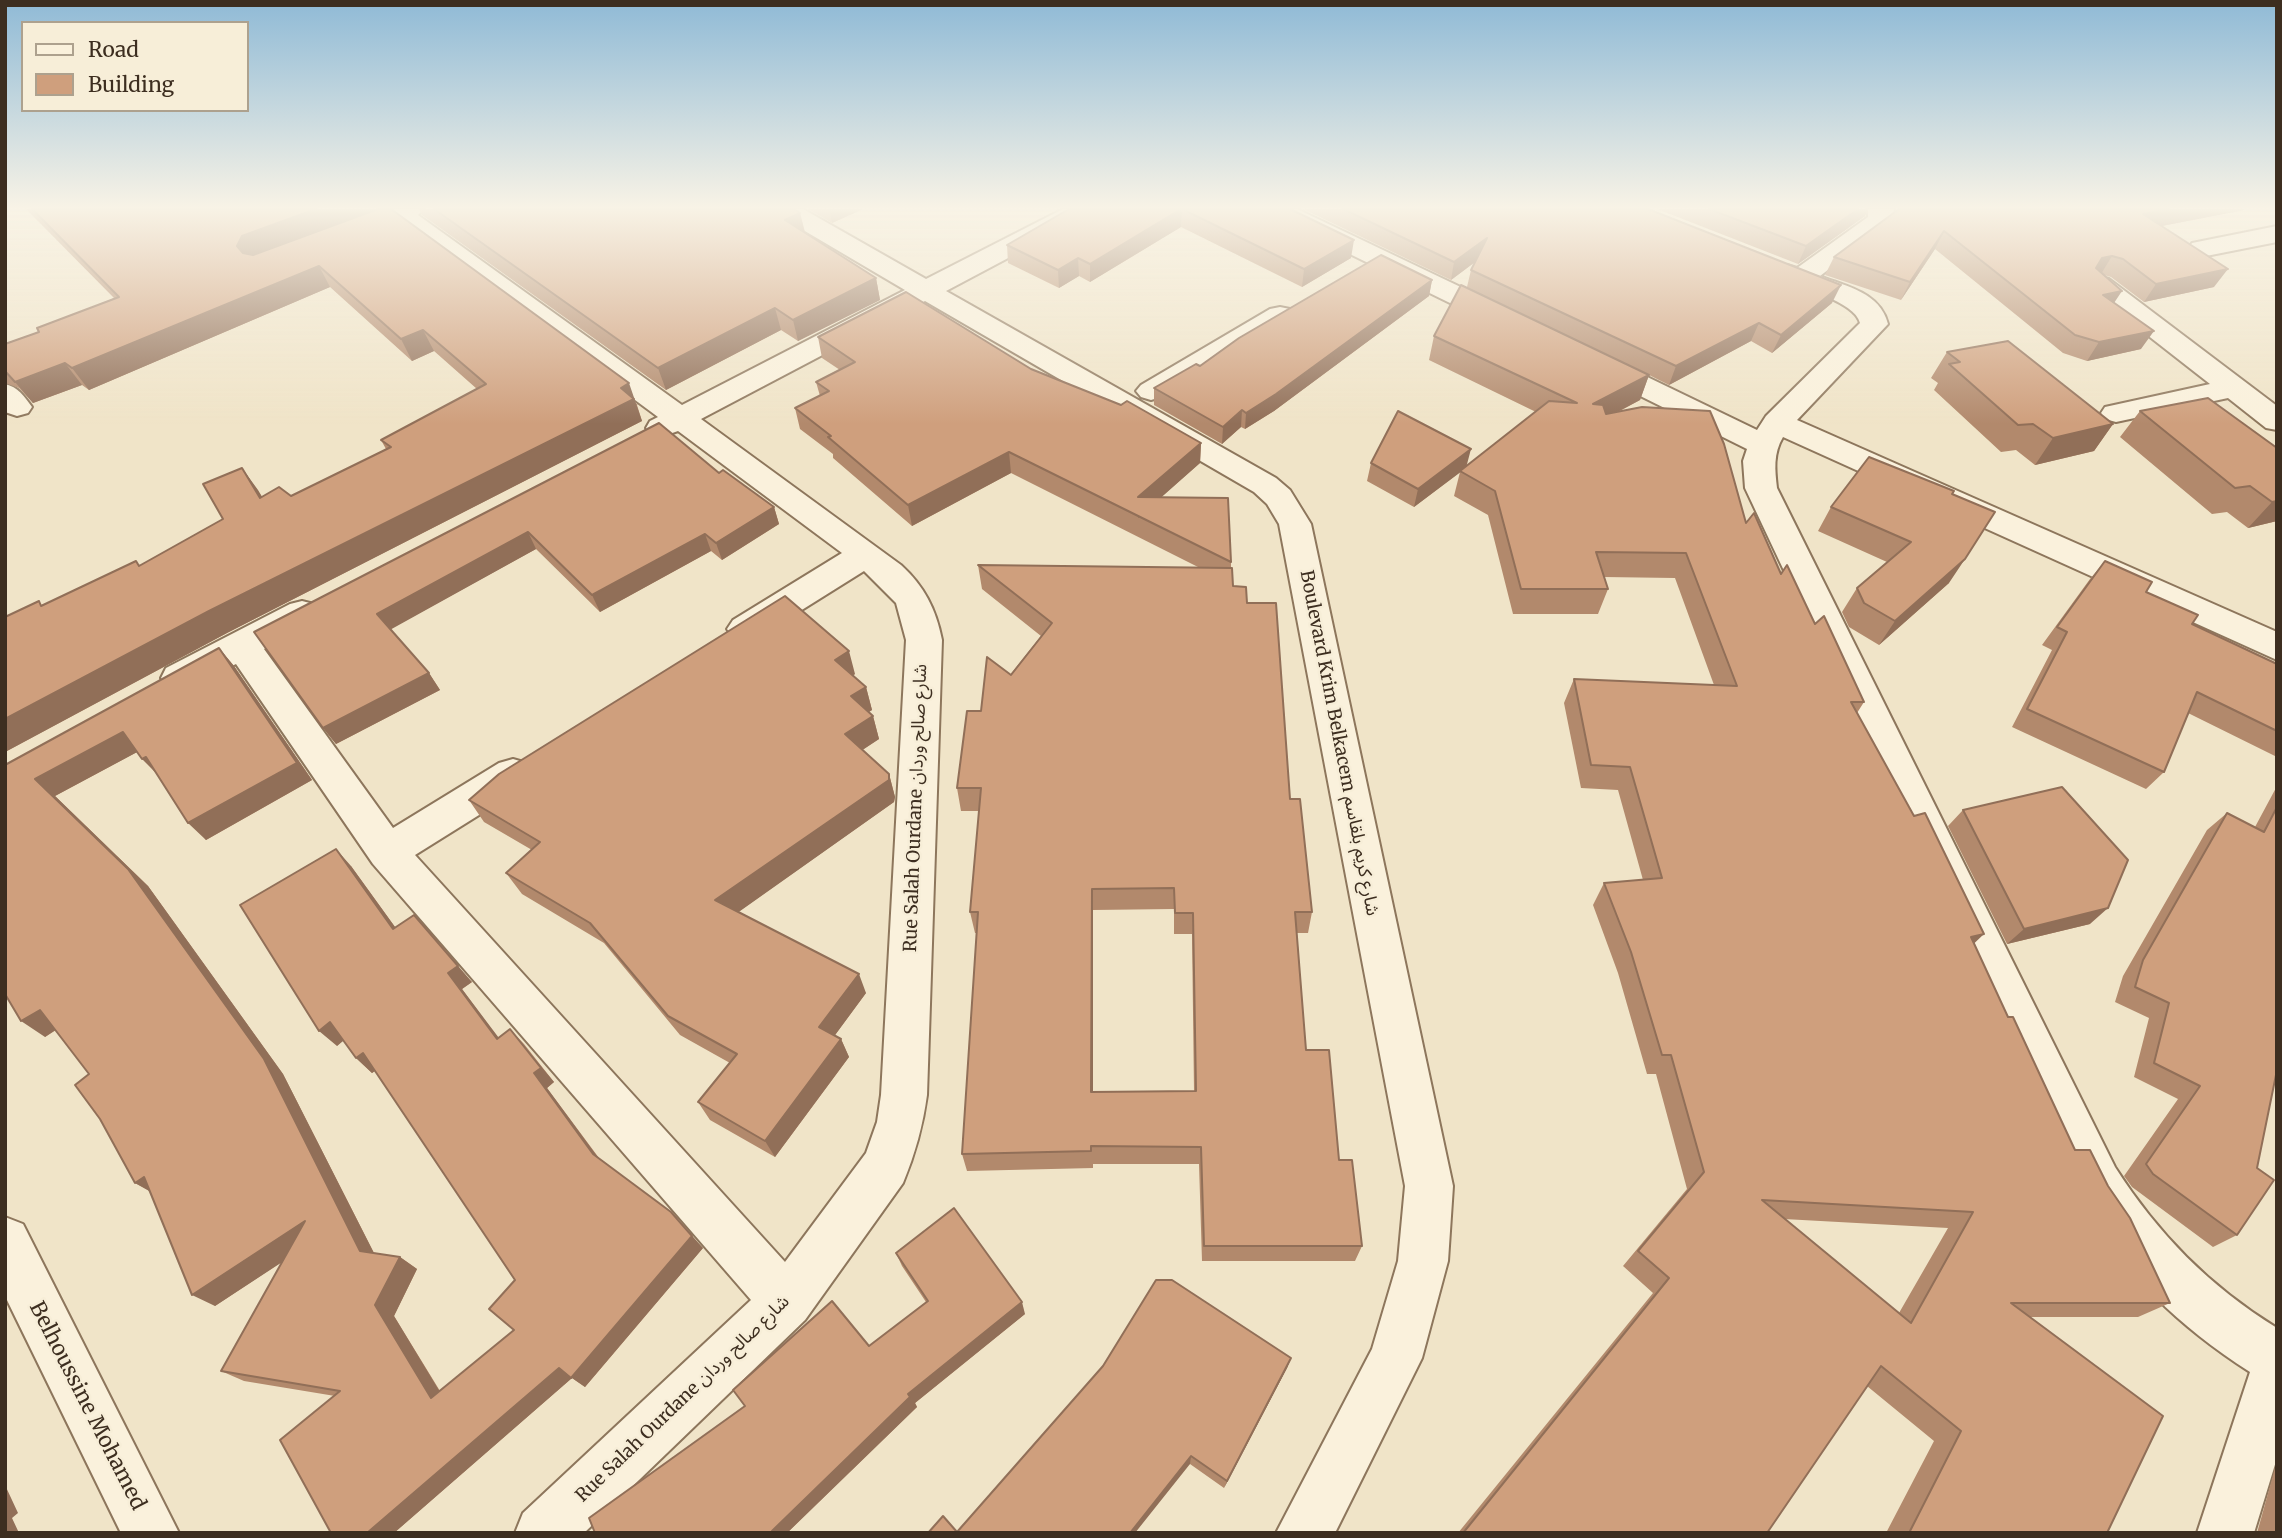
<!DOCTYPE html>
<html>
<head>
<meta charset="utf-8">
<style>
	body { margin:0 }
	#map { position:relative; width:2282px; height:1538px; overflow:hidden; background:#f0e4c8; font-family:Merriweather,serif }
	canvas { display:block }
	.frame { position:absolute; inset:0; border:7px solid #3d2e20; pointer-events:none }
	.legend { position:absolute; left:21px; top:21px; width:228px; height:91px; box-sizing:border-box; background:#f7eed8; border:2px solid #ada18e; margin:0; padding:9px 12px; list-style:none; font-size:21px; color:#3d2e20 }
	.legend li { display:flex; align-items:center; gap:14px; height:35px }
	.legend b { width:35px; border:2px solid #ada18e }
</style>
</head>
<body>
<div id="map">
<canvas width="2282" height="1538"></canvas>
<div class="frame"></div>
<ul class="legend">
<li><b style="height:9px;background:#faf1dc"></b>Road</li>
<li><b style="height:19px;background:#cf9f7d"></b>Building</li>
</ul>
</div>
<script>
const context = document.querySelector('canvas').getContext('2d');
context.lineJoin = 'round';
function stroke(path, color, width, dash) { context.strokeStyle = color; context.lineWidth = width; context.lineCap = dash ? 'butt' : 'round'; context.setLineDash(dash || []); context.stroke(path); }
function fillPath(path, color) { context.fillStyle = color; context.fill(path, 'evenodd'); }
function drawText(font, color, halo, rows, align = 'center') {
  context.font = font + ' Merriweather,"Noto Sans Arabic",serif'; context.lineWidth = 5; context.setLineDash([]); context.textBaseline = 'middle'; context.strokeStyle = halo; context.fillStyle = color; for (const [text, x, y, turn = 0] of rows) {
    context.save(); context.translate(x, y); context.rotate((+turn || 0) * Math.PI / 180); context.textAlign = isNaN(turn) ? turn : align; if (halo) context.strokeText(text, 0, 0); context.fillText(text, 0, 0); context.restore();
  }
}
const minor = new Path2D(`
	M 391,209 L 424,209 L 418,215 L 682,405 L 905,290 L 776,214 L 773,209 L 803,209 L 926,279 L 1063,209 L 1094,209 L 1091,214 L 946,291 L 1276,478 L 1290,490 L 1311,524 L 1453,1186 L 1448,1261 L 1422,1358 L 1335,1533 L 1276,1533 L 1372,1349 L 1398,1261 L 1405,1186 L 1279,524 L 1267,504 L 1254,492 L 925,301 L 701,419 L 901,565 C 924,586 936,609 942,640 L 927,1095 C 923,1125 915,1154 903,1183 L 805,1320 L 584,1533 L 515,1533 L 523,1513 L 751,1300 L 373,864 L 236,664 L 179,691 L 166,688 L 161,678 L 166,668 L 290,604 L 302,601 L 314,604 L 319,613 L 314,622 L 264,649 L 393,828 L 499,763 L 513,759 L 527,763 L 532,774 L 527,785 L 415,855 L 785,1262 L 866,1153 L 877,1122 L 881,1095 L 906,640 L 896,603 L 864,571 L 757,638 L 745,642 L 733,638 L 727,629 L 733,620 L 842,553 L 678,431 L 661,437 L 650,435 L 646,428 L 650,421 L 658,417 L 391,219 L 387,214 Z
	M 1265,209 L 1297,209 L 1513,312 L 1517,318 L 1513,324 L 1503,326 L 1493,324 L 1268,214 Z
	M 1868,209 L 1894,209 L 1893,220 L 1820,276 C 1847,287 1880,292 1888,324 L 1797,420 L 2277,632 L 2277,660 L 1783,437 C 1773,454 1775,470 1777,488 L 2115,1167 C 2158,1234 2209,1286 2277,1328 L 2277,1458 L 2254,1533 L 2197,1533 L 2250,1372 C 2177,1325 2127,1276 2081,1201 L 1745,488 L 1743,461 L 1747,449 L 1588,370 L 1584,364 L 1588,358 L 1598,355 L 1608,358 L 1757,430 L 1766,416 L 1860,323 C 1855,301 1798,287 1778,279 L 1774,273 L 1778,267 L 1787,265 L 1797,268 L 1868,217 Z
	M 2277,226 L 2277,242 L 2201,257 L 2192,255 L 2188,249 L 2192,243 Z
	M 2100,277 L 2109,279 L 2277,406 L 2277,430 L 2266,428 L 2228,398 L 2116,422 L 2105,419 L 2101,413 L 2105,407 L 2210,384 L 2091,291 L 2087,285 L 2091,279 Z
	M 1280,307 L 1290,309 L 1294,315 L 1290,321 L 1161,397 L 1151,400 L 1141,397 L 1136,391 L 1141,385 L 1270,309 Z
	M 5,384 C 18,387 24,396 32,407 L 28,413 L 17,416 L 5,412 Z
	M 5,1217 L 23,1224 L 179,1533 L 121,1533 L 5,1296 Z`);
const wall = new Path2D(`
	M 26,209 L 391,209 L 638,405 L 637,405 L 642,421 L 227,633 L 7,751 L 5,750 L 5,617 L 42,605 L 140,566 L 223,519 L 242,468 L 262,497 L 291,496 L 386,449 L 381,440 L 477,389 L 434,351 L 412,361 L 330,287 L 89,390 L 82,385 L 33,403 L 19,388 L 5,383 L 5,344 L 39,332 L 114,298 Z
	M 419,209 L 794,209 L 800,213 L 805,232 L 876,278 L 880,300 L 798,341 L 781,330 L 666,390 L 422,215 Z
	M 808,209 L 863,209 L 832,223 Z
	M 1069,209 L 1290,209 L 1351,258 L 1302,287 L 1181,227 L 1090,282 L 1079,276 L 1059,288 L 1008,263 L 1007,245 Z
	M 1303,209 L 1648,209 L 1832,303 L 1772,353 L 1751,341 L 1669,385 L 1649,375 L 1640,400 L 1618,412 L 1746,523 L 1815,624 L 1864,702 L 1857,713 L 1974,944 L 2008,1017 L 2075,1150 L 2108,1186 L 2170,1303 L 2138,1317 L 2030,1317 L 2107,1533 L 1886,1533 L 1934,1441 L 1867,1386 L 1767,1533 L 1458,1533 L 1653,1293 L 1623,1266 L 1687,1189 L 1656,1074 L 1647,1074 L 1618,973 L 1593,905 L 1604,883 L 1643,880 L 1618,790 L 1581,788 L 1564,703 L 1574,679 L 1714,685 L 1675,578 L 1604,577 L 1608,589 L 1598,614 L 1513,614 L 1488,515 L 1454,496 L 1460,472 L 1414,507 L 1367,481 L 1371,463 L 1466,466 L 1536,412 L 1429,360 L 1434,336 L 1467,287 L 1471,270 L 1475,262 L 1451,280 ZM 1784,1219 L 1948,1228 L 1899,1313 Z
	M 1657,209 L 1868,209 L 1865,216 L 1798,264 Z
	M 1897,209 L 2244,209 L 2244,210 L 2161,226 L 2214,287 L 2144,302 L 2111,277 L 2104,275 L 2114,302 L 2141,349 L 2087,361 L 2063,353 L 1935,249 L 1901,300 L 1825,275 L 1834,257 L 1896,211 Z
	M 1432,280 L 1429,296 L 1274,411 L 1245,429 L 1241,427 L 1222,444 L 1154,405 L 1154,388 L 1200,366 Z
	M 818,337 L 1031,369 L 1201,443 L 1200,463 L 1161,497 L 1231,562 L 1231,568 L 1233,586 L 1247,603 L 1290,799 L 1312,912 L 1308,933 L 1297,933 L 1306,1050 L 1339,1160 L 1362,1246 L 1355,1261 L 1202,1261 L 1199,1164 L 1093,1164 L 1093,1168 L 967,1171 L 962,1154 L 977,933 L 975,933 L 970,912 L 979,811 L 961,811 L 957,788 L 981,711 L 1041,636 L 982,589 L 978,565 L 1200,568 L 1011,473 L 912,526 L 833,458 L 833,454 L 800,429 L 795,408 L 820,396 L 816,382 L 840,370 L 822,358 ZM 1174,909 L 1174,934 L 1192,934 L 1194,1091 L 1093,1092 L 1093,910 Z
	M 1947,352 L 2113,424 L 2094,451 L 2035,465 L 2016,450 L 2001,452 L 1934,390 L 1938,383 L 1931,378 Z
	M 2140,411 L 2277,448 L 2277,521 L 2248,528 L 2227,512 L 2212,514 L 2120,437 Z
	M 659,423 L 719,473 L 774,507 L 779,524 L 722,560 L 711,551 L 600,612 L 536,549 L 390,629 L 429,673 L 440,690 L 336,744 L 323,728 L 254,632 Z
	M 1952,494 L 1949,583 L 1879,645 L 1849,627 L 1842,612 L 1857,588 L 1887,562 L 1818,531 L 1831,507 Z
	M 2105,561 L 2146,592 L 2192,624 L 2277,664 L 2277,757 L 2188,713 L 2164,772 L 2146,789 L 2012,727 L 2052,650 L 2042,645 L 2090,579 Z
	M 219,648 L 234,666 L 312,780 L 206,840 L 155,772 L 137,752 L 55,796 L 148,886 L 283,1074 L 374,1253 L 400,1257 L 417,1269 L 394,1316 L 440,1391 L 514,1330 L 515,1280 L 375,1071 L 372,1073 L 356,1058 L 343,1040 L 337,1046 L 351,866 L 395,927 L 472,982 L 462,989 L 498,1038 L 510,1029 L 524,1044 L 554,1082 L 547,1088 L 599,1158 L 703,1248 L 585,1387 L 572,1378 L 394,1533 L 331,1533 L 335,1396 L 244,1381 L 221,1371 L 283,1261 L 215,1306 L 150,1191 L 135,1183 L 89,1074 L 56,1030 L 45,1037 L 5,765 Z
	M 855,674 L 853,676 L 866,687 L 872,710 L 869,712 L 873,716 L 879,739 L 862,750 L 889,774 L 895,797 L 894,802 L 738,912 L 866,993 L 835,1035 L 841,1039 L 849,1057 L 775,1157 L 710,1120 L 698,1102 L 730,1063 L 680,1035 L 604,943 L 522,894 L 506,873 L 532,850 L 484,822 L 469,800 Z
	M 2277,786 L 2277,1070 L 2237,1235 L 2213,1247 L 2132,1187 L 2124,1176 L 2178,1099 L 2134,1077 L 2149,1018 L 2115,1002 L 2123,976 L 2207,830 L 2227,813 L 2255,827 Z
	M 1963,810 L 2090,924 L 2007,944 L 1948,826 Z
	M 896,1253 L 1025,1314 L 915,1403 L 917,1407 L 787,1533 L 595,1533 L 869,1346 L 926,1302 L 902,1266 Z
	M 1291,1358 L 1287,1368 L 1224,1488 L 1190,1464 L 957,1532 Z
	M 2277,1461 L 2277,1533 L 2257,1533 Z`);
const shadedWall = new Path2D(`
	M 316,209 L 382,209 L 250,267 L 237,246 L 242,236 Z
	M 829,209 L 863,209 L 832,223 Z
	M 1182,209 L 1181,227 L 1090,282 L 1090,264 Z
	M 1858,209 L 1868,209 L 1865,216 L 1798,264 L 1806,246 Z
	M 2168,209 L 2244,209 L 2244,210 L 2131,232 L 2143,214 Z
	M 800,213 L 805,234 L 785,220 Z
	M 1944,231 L 1935,249 L 1901,300 L 1910,282 Z
	M 1487,238 L 1483,256 L 1451,280 L 1454,262 Z
	M 1354,240 L 1351,258 L 1302,287 L 1304,269 Z
	M 2112,256 L 2101,274 L 2090,276 L 2102,258 Z
	M 1078,258 L 1079,276 L 1059,288 L 1058,270 Z
	M 319,266 L 330,287 L 89,390 L 72,368 Z
	M 2228,269 L 2214,287 L 2144,302 L 2156,284 Z
	M 876,278 L 880,300 L 798,341 L 793,320 Z
	M 1432,280 L 1429,296 L 1274,411 L 1245,429 L 1246,413 Z
	M 1841,285 L 1832,303 L 1772,353 L 1781,335 Z
	M 2122,291 L 2110,309 L 2103,295 Z
	M 775,308 L 781,330 L 666,390 L 658,368 Z
	M 1759,323 L 1751,341 L 1669,385 L 1676,366 Z
	M 423,330 L 434,351 L 412,361 L 401,339 Z
	M 2154,331 L 2141,349 L 2087,361 L 2099,342 Z
	M 65,363 L 82,385 L 33,403 L 15,382 Z
	M 1649,375 L 1640,400 L 1585,429 L 1593,404 Z
	M 629,383 L 642,421 L 227,633 L 7,751 L 5,750 L 5,719 Z
	M 1242,410 L 1241,427 L 1222,444 L 1223,427 Z
	M 2113,424 L 2094,451 L 2035,465 L 2053,438 Z
	M 1201,443 L 1200,463 L 1138,518 L 1138,497 Z
	M 1471,449 L 1466,468 L 1414,507 L 1418,489 Z
	M 1009,452 L 1011,473 L 912,526 L 908,505 Z
	M 242,468 L 258,490 L 276,520 L 260,498 Z
	M 2277,501 L 2277,521 L 2248,528 L 2272,502 Z
	M 774,507 L 779,524 L 722,560 L 716,543 Z
	M 528,532 L 536,549 L 388,631 L 377,614 Z
	M 705,534 L 711,551 L 600,612 L 592,595 Z
	M 1965,559 L 1949,583 L 1879,645 L 1895,621 Z
	M 219,648 L 234,666 L 312,780 L 206,840 L 188,823 Z
	M 849,651 L 855,674 L 842,683 L 835,660 Z
	M 429,673 L 440,690 L 336,744 L 323,728 Z
	M 866,687 L 872,710 L 857,719 L 851,696 Z
	M 873,716 L 879,739 L 852,757 L 845,734 Z
	M 123,732 L 141,750 L 55,796 L 148,886 L 283,1074 L 379,1263 L 360,1251 L 35,779 Z
	M 146,757 L 160,777 L 142,759 Z
	M 889,774 L 895,797 L 894,802 L 726,921 L 715,900 Z
	M 336,849 L 351,866 L 408,945 L 393,929 Z
	M 1092,889 L 1093,910 L 1093,1110 L 1091,1092 Z
	M 2108,908 L 2090,924 L 2007,944 L 2024,929 Z
	M 414,915 L 472,982 L 462,989 L 511,1054 L 497,1039 L 448,973 Z
	M 1984,934 L 1962,955 L 1971,937 Z
	M 859,974 L 866,993 L 827,1046 L 819,1027 Z
	M 40,1010 L 63,1025 L 45,1037 L 21,1021 Z
	M 330,1022 L 348,1037 L 337,1046 L 319,1031 Z
	M 510,1029 L 554,1082 L 547,1088 L 605,1167 L 593,1154 L 534,1073 Z
	M 841,1039 L 849,1057 L 775,1157 L 765,1141 Z
	M 363,1053 L 379,1068 L 372,1073 L 356,1058 Z
	M 144,1177 L 158,1196 L 135,1183 Z
	M 671,1212 L 703,1248 L 585,1387 L 572,1378 L 394,1533 L 367,1533 Z
	M 305,1221 L 325,1234 L 215,1306 L 192,1295 Z
	M 400,1257 L 417,1269 L 394,1316 L 449,1407 L 431,1398 L 375,1305 Z
	M 1022,1302 L 1025,1314 L 915,1403 L 917,1407 L 787,1533 L 773,1533 L 772,1531 L 908,1394 Z
	M 1291,1358 L 1287,1368 L 1224,1488 L 1227,1481 Z
	M 1191,1456 L 1190,1464 L 1135,1533 L 1130,1533 Z
	M 5,1485 L 18,1513 L 12,1518 L 19,1533 L 5,1533 Z`);
const building = new Path2D(`
	M 32,209 L 316,209 L 242,236 L 237,246 L 243,253 L 253,255 L 378,209 L 391,209 L 629,383 L 621,388 L 634,399 L 209,611 L 5,719 L 5,617 L 39,601 L 41,606 L 136,561 L 139,566 L 223,519 L 203,484 L 242,468 L 260,498 L 279,487 L 291,496 L 391,447 L 381,440 L 486,384 L 423,330 L 401,339 L 319,266 L 72,368 L 65,363 L 15,382 L 5,371 L 5,344 L 39,332 L 37,328 L 119,297 Z
	M 434,209 L 794,209 L 800,213 L 785,220 L 876,278 L 793,320 L 775,308 L 658,368 Z
	M 1069,209 L 1181,209 L 1090,264 L 1078,258 L 1058,270 L 1007,245 Z
	M 1182,209 L 1290,209 L 1354,240 L 1304,269 Z
	M 1343,209 L 1648,209 L 1841,285 L 1781,335 L 1759,323 L 1676,366 L 1471,270 L 1487,238 L 1454,262 Z
	M 1709,209 L 1858,209 L 1806,246 Z
	M 1899,209 L 2168,209 L 2143,214 L 2228,269 L 2156,284 L 2123,259 L 2112,256 L 2102,258 L 2096,268 L 2122,291 L 2103,295 L 2154,331 L 2099,342 L 2075,335 L 1944,231 L 1910,282 L 1834,257 Z
	M 1381,255 L 1432,280 L 1276,394 L 1246,413 L 1242,410 L 1223,427 L 1154,388 L 1196,364 L 1200,366 L 1239,338 Z
	M 1461,285 L 1649,375 L 1593,404 L 1603,405 L 1606,414 L 1642,407 L 1710,411 L 1724,444 L 1746,523 L 1754,513 L 1781,574 L 1787,565 L 1815,624 L 1824,616 L 1864,702 L 1851,702 L 1914,816 L 1925,813 L 1984,934 L 1971,937 L 2008,1017 L 2013,1017 L 2075,1150 L 2090,1150 L 2108,1186 L 2130,1218 L 2170,1303 L 2011,1303 L 2163,1416 L 2107,1533 L 1909,1533 L 1961,1431 L 1881,1366 L 1767,1533 L 1463,1533 L 1669,1278 L 1638,1251 L 1704,1172 L 1671,1055 L 1662,1055 L 1631,952 L 1604,883 L 1662,878 L 1630,767 L 1591,765 L 1574,679 L 1737,686 L 1686,553 L 1596,552 L 1608,589 L 1521,589 L 1495,491 L 1460,471 L 1549,401 L 1577,403 L 1434,336 ZM 1762,1200 L 1973,1212 L 1911,1323 Z
	M 906,292 L 1031,369 L 1121,405 L 1127,401 L 1201,443 L 1138,497 L 1228,498 L 1231,562 L 1009,452 L 908,505 L 828,437 L 831,436 L 795,408 L 829,391 L 816,382 L 855,362 L 818,337 Z
	M 2008,341 L 2113,424 L 2053,438 L 2033,424 L 2018,425 L 1949,364 L 1960,362 L 1947,352 Z
	M 2208,398 L 2277,448 L 2277,501 L 2272,502 L 2250,486 L 2235,488 L 2140,411 Z
	M 1398,411 L 1471,449 L 1418,489 L 1371,463 Z
	M 659,423 L 719,473 L 723,470 L 774,507 L 716,543 L 705,534 L 592,595 L 528,532 L 377,614 L 429,673 L 323,728 L 254,632 Z
	M 1869,457 L 1954,491 L 1952,494 L 1995,512 L 1965,559 L 1895,621 L 1864,603 L 1857,588 L 1911,542 L 1831,507 Z
	M 2105,561 L 2152,582 L 2146,592 L 2198,615 L 2192,624 L 2277,664 L 2277,731 L 2197,692 L 2164,772 L 2027,709 L 2067,632 L 2057,627 Z
	M 978,565 L 1232,568 L 1233,586 L 1246,587 L 1247,603 L 1276,603 L 1290,799 L 1300,799 L 1312,912 L 1295,912 L 1306,1050 L 1329,1050 L 1339,1160 L 1352,1160 L 1362,1246 L 1204,1246 L 1201,1147 L 1091,1146 L 1091,1151 L 962,1154 L 978,912 L 970,912 L 981,788 L 957,788 L 967,711 L 981,711 L 987,657 L 1011,675 L 1052,623 ZM 1174,888 L 1175,913 L 1193,913 L 1196,1091 L 1091,1092 L 1092,889 Z
	M 785,596 L 849,651 L 835,660 L 866,687 L 851,696 L 873,716 L 845,734 L 889,774 L 889,780 L 715,900 L 859,974 L 819,1027 L 841,1039 L 765,1141 L 698,1102 L 737,1054 L 668,1016 L 590,923 L 506,873 L 540,842 L 469,800 L 499,774 Z
	M 219,648 L 297,763 L 188,823 L 146,757 L 142,759 L 123,732 L 35,779 L 128,869 L 264,1059 L 360,1251 L 400,1257 L 375,1305 L 431,1398 L 514,1330 L 489,1309 L 515,1280 L 363,1053 L 356,1058 L 330,1022 L 319,1031 L 240,905 L 336,849 L 393,929 L 414,915 L 458,966 L 448,973 L 497,1039 L 510,1029 L 541,1068 L 534,1073 L 593,1154 L 671,1212 L 692,1236 L 571,1378 L 559,1368 L 367,1533 L 331,1533 L 280,1440 L 340,1391 L 221,1371 L 305,1221 L 192,1295 L 144,1177 L 135,1183 L 100,1119 L 75,1085 L 89,1074 L 40,1010 L 21,1021 L 5,994 L 5,765 Z
	M 2062,787 L 2128,860 L 2108,908 L 2024,929 L 1963,810 Z
	M 2277,807 L 2277,1070 L 2257,1168 L 2274,1180 L 2237,1235 L 2153,1174 L 2146,1164 L 2200,1086 L 2154,1063 L 2169,1003 L 2135,987 L 2143,960 L 2227,813 L 2264,832 Z
	M 954,1208 L 1022,1302 L 908,1394 L 910,1397 L 772,1531 L 773,1533 L 595,1533 L 589,1518 L 745,1406 L 733,1390 L 832,1301 L 869,1346 L 928,1301 L 896,1253 Z
	M 1156,1280 L 1172,1280 L 1291,1358 L 1227,1481 L 1191,1456 L 1130,1533 L 928,1533 L 943,1516 L 957,1532 L 1103,1366 Z`);
const streetNames = [
	["Boulevard Krim Belkacem شارع كريم بلقاسم",1339,743,79],
	["Rue Salah Ourdane شارع صالح وردان",916,808,-88],
	["Rue Salah Ourdane شارع صالح وردان",683,1399,-44]
];
const nearStreetnames = [
	["Belhoussine Mohamed",87,1406,63]
];
stroke(minor, '#8d765c', 4);
fillPath(minor, '#faf1dc');
fillPath(wall, '#b2896c');
fillPath(shadedWall, '#916f58');
fillPath(building, '#cf9f7d');
stroke(building, '#916f58', 2);
const sky = context.createLinearGradient(0, 0, 0, 424);
sky.addColorStop(0, '#8fbad6');
sky.addColorStop(0.49, '#f8f3e6');
sky.addColorStop(1, '#f8f3e600');
context.fillStyle = sky;
context.fillRect(0, 0, 2282, 424);
drawText('18px', '#3d2e20', '#f7eed8', streetNames);
drawText('21px', '#3d2e20', '#f7eed8', nearStreetnames);
</script>
</body>
</html>
